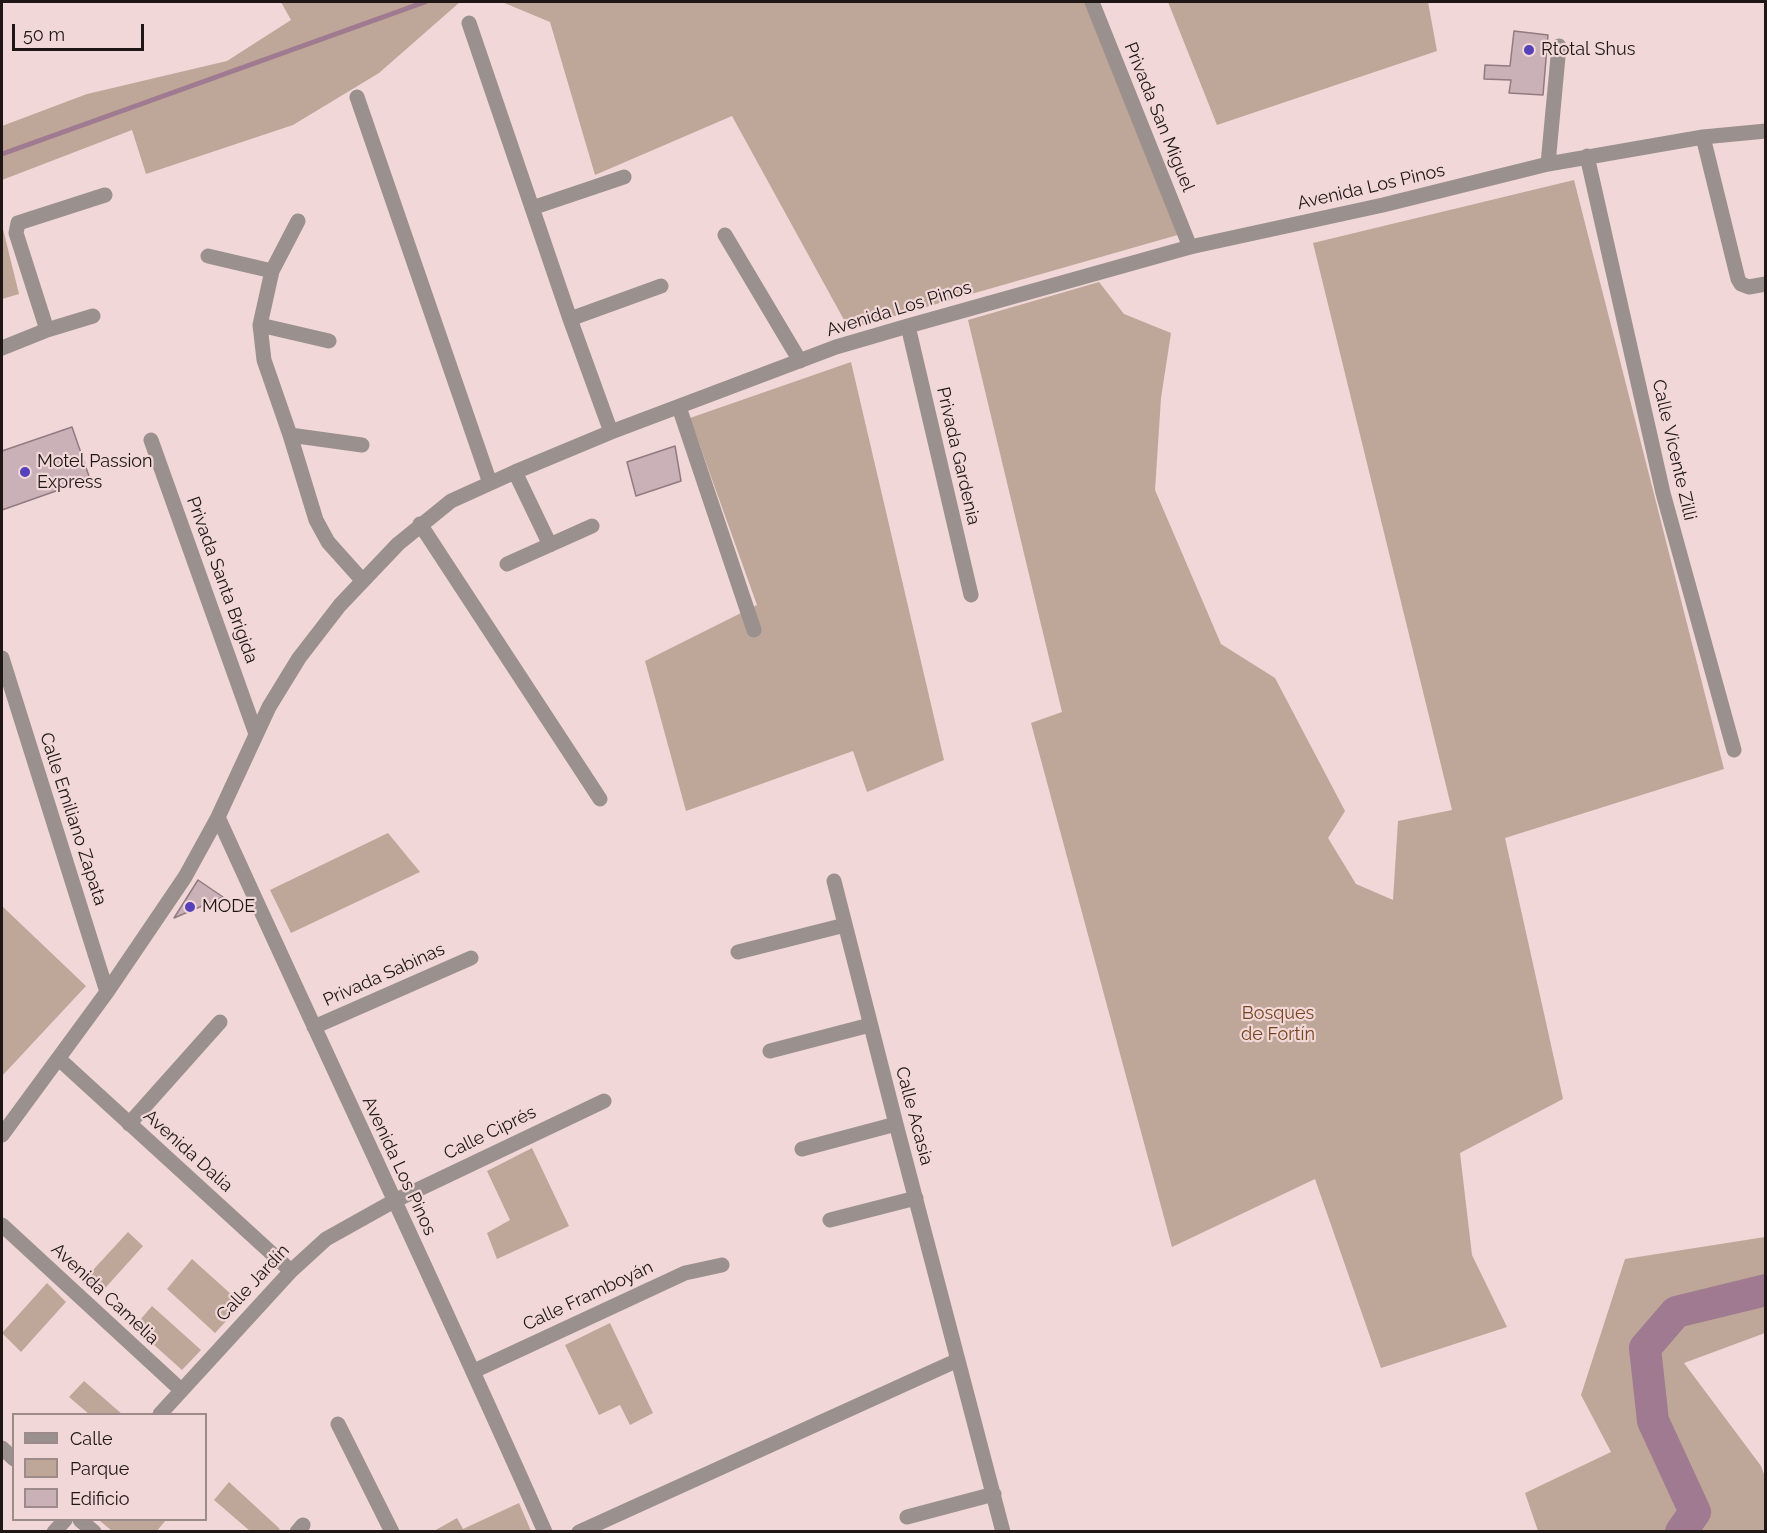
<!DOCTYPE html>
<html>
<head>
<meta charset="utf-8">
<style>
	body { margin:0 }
	#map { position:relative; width:1767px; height:1533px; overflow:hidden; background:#f1d7d7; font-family:Raleway,sans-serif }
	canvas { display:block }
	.frame { position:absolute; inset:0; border:3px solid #1f1616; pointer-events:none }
	.legend { position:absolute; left:12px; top:1413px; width:195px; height:108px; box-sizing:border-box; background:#f1d7d7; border:2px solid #9d8a8a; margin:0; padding:8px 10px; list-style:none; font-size:18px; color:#1f1616 }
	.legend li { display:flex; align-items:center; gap:12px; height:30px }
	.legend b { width:30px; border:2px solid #9d8a8a }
	.scale { position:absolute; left:12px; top:24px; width:132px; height:27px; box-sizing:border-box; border:3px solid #1f1616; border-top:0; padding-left:8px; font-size:18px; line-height:21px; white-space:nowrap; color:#1f1616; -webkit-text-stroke:4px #f1d7d7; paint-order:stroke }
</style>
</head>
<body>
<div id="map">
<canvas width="1767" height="1533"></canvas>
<div class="frame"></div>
<ul class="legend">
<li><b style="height:8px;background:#9a908d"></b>Calle</li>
<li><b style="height:16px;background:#bea798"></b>Parque</li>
<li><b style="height:16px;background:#c9b1b7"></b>Edificio</li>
</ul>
<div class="scale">50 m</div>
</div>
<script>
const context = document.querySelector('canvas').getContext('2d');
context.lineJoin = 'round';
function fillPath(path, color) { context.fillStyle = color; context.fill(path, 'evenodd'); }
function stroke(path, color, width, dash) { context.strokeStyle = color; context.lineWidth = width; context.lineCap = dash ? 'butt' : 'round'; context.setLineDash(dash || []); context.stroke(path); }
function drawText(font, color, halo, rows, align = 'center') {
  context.font = font + ' Raleway,sans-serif'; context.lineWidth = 4.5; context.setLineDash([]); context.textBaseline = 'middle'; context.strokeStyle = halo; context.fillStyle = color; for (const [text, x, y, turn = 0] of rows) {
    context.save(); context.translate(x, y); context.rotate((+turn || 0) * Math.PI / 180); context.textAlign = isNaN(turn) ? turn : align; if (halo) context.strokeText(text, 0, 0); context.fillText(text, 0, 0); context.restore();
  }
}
const green = new Path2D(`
	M 281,2 L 460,2 L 379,73 L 293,125 L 146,174 L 132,130 L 2,180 L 2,126 L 87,94 L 227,61 L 291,20 Z
	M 502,2 L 1085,2 L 1181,234 L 849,329 L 732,116 L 595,175 L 550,22 Z
	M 1168,2 L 1428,2 L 1437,51 L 1217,125 Z
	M 1574,180 L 1724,769 L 1505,838 L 1563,1099 L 1460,1153 L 1472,1255 L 1507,1327 L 1381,1368 L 1315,1179 L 1172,1247 L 1031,723 L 1062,712 L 968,320 L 1099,282 L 1124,314 L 1171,333 L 1161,398 L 1155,490 L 1221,644 L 1275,678 L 1345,811 L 1328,838 L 1356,884 L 1393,900 L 1398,821 L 1452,810 L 1313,243 Z
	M 2,225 L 19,294 L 2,299 Z
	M 851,362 L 944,760 L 867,792 L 853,751 L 686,811 L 645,661 L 757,605 L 690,418 Z
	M 388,833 L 420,872 L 291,933 L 270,890 Z
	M 2,906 L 86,986 L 2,1076 Z
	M 532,1148 L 569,1226 L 497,1259 L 487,1233 L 510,1220 L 487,1171 Z
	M 128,1232 L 143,1246 L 98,1296 L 82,1282 Z
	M 1765,1237 L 1765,1333 L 1684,1363 L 1761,1466 L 1765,1477 L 1765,1531 L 1538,1531 L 1525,1493 L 1611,1452 L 1581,1395 L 1625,1259 Z
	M 192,1259 L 242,1304 L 215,1333 L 167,1289 Z
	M 47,1283 L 66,1302 L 21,1352 L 2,1333 Z
	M 152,1306 L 201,1350 L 182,1370 L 134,1327 Z
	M 610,1323 L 653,1413 L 630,1425 L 620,1405 L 599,1415 L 565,1345 Z
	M 84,1381 L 122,1414 L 89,1414 L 69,1397 Z
	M 229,1482 L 280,1529 L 277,1531 L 250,1531 L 214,1500 Z
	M 519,1503 L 531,1531 L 434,1531 L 457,1518 L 463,1529 Z
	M 99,1520 L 166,1520 L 156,1532 L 112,1531 Z`);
const stream = new Path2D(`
	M 2,154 L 425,2`);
const river = new Path2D(`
	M 1681,1532 L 1695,1512 L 1653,1421 L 1645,1348 L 1676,1312 L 1766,1290`);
const building = new Path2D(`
	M 1514,31 L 1548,35 L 1543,95 L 1509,93 L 1511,80 L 1484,79 L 1485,65 L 1510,66 Z
	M 72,427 L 90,479 L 2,510 L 2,451 Z
	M 675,446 L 681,481 L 636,496 L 627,462 Z
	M 198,880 L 223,897 L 174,918 Z`);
const minor = new Path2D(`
	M 1092,2 L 1190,247
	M 469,23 L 570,319 L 611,432
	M 357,97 L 490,483
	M 1703,137 L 1738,279 L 1741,284 L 1749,287 L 1766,284
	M 1587,156 L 1663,493 L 1734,750
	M 1548,164 L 1559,46
	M 532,208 L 624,177
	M 298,221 L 272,271 L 260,325 L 264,360 L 290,435 L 316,520 L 328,542 L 362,580
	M 725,235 L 800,361
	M 208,256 L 272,271
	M 570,319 L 661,286
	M 260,325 L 329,341
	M 908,326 L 971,595
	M 47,330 L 16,233 L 18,223 L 105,195
	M 2,348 L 47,330 L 93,316
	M 679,407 L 754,630
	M 290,435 L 362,445
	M 151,440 L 256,734
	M 515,472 L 550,545
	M 420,524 L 600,799
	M 507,564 L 592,526
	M 2,658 L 107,992
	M 218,817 C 326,1055 439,1292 545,1532
	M 834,881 L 896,1124 L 1003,1532
	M 738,952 L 845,925
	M 314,1027 L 471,958
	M 770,1051 L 870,1025
	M 59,1059 L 291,1271
	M 129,1124 L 220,1022
	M 2,1135 L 107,992 L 185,877 L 218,817 L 269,707 L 299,658 L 340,605 L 398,544 L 451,501 L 515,472 L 611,432 L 836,347 L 908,326 L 1190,247 L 1383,205 L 1548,164 L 1703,137 L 1766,131
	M 802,1149 L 896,1124
	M 830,1220 L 916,1198
	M 2,1225 L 181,1390
	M 474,1371 L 685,1273 L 722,1265
	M 160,1414 L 291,1271 L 326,1239 L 394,1201 L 604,1101
	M 338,1424 L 392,1532
	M 2,1448 L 14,1459
	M 907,1517 L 994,1494
	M 80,1520 L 94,1532
	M 54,1532 L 65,1520
	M 297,1532 L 303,1525
	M 579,1532 L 958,1360`);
const markers = [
	[1529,50,6,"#5542ba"],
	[25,472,6,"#5542ba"],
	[190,907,6,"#5542ba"]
];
const poiNames = [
	["Rtotal Shus",1541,50],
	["Motel Passion",37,462],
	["Express",37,483],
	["MODE",202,907]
];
const streetNames = [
	["Privada San Miguel",1159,117,68],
	["Avenida Los Pinos",1371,187,-13],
	["Avenida Los Pinos",899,309,-17],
	["Calle Vicente Zilli",1674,450,77],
	["Privada Gardenia",958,456,77],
	["Privada Santa Brigida",222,580,70],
	["Calle Emiliano Zapata",73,819,72],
	["Privada Sabinas",384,975,-24],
	["Calle Acasia",914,1116,75],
	["Calle Ciprés",490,1133,-26],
	["Avenida Dalia",188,1151,42],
	["Avenida Los Pinos",399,1166,65],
	["Calle Jardín",253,1283,-47],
	["Avenida Camelia",105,1294,43],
	["Calle Framboyán",588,1296,-25]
];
const parkNames = [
	["Bosques",1278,1014],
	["de Fortín",1278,1035]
];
fillPath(green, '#bea798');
stroke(stream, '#9f7a91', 5);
stroke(river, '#9f7a91', 32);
fillPath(building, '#c9b1b7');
stroke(building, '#917b81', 1.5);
stroke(minor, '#9a908d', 15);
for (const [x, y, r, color] of markers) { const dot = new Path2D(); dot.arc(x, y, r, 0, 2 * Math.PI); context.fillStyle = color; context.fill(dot); stroke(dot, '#f1d7d7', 2); }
drawText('18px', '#1f1616', '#f1d7d7', poiNames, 'left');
drawText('18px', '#1f1616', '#f1d7d7', streetNames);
drawText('18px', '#76461f', '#f1d7d7', parkNames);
</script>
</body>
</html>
